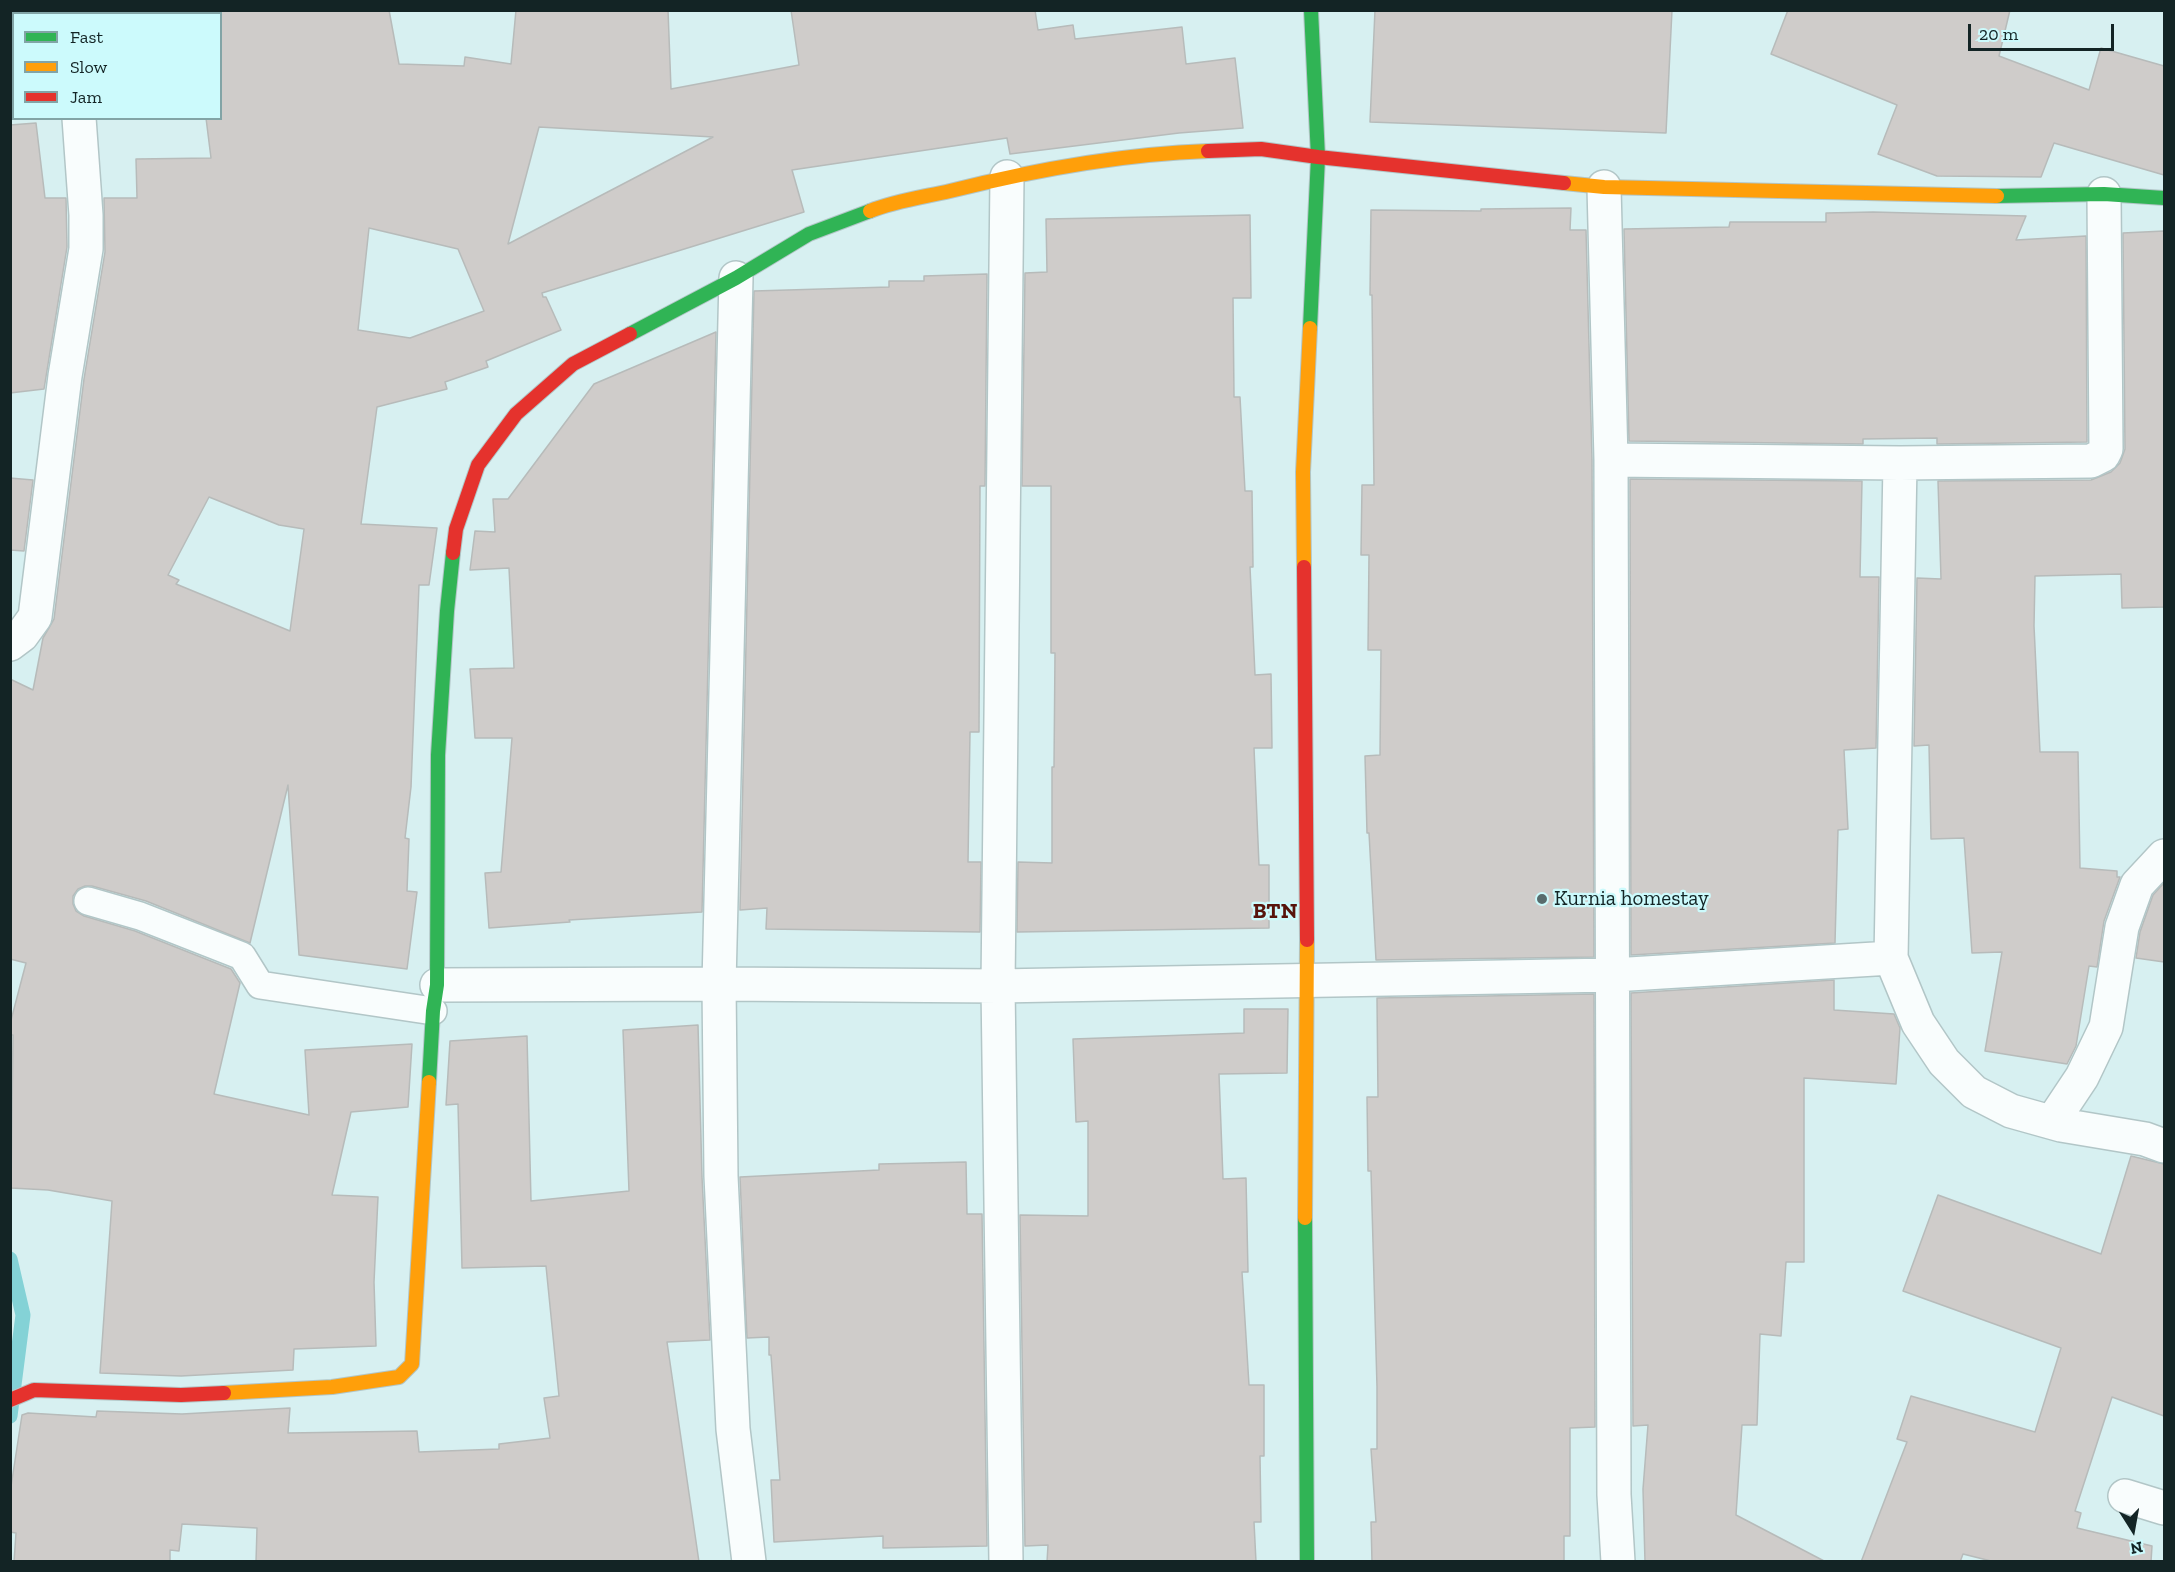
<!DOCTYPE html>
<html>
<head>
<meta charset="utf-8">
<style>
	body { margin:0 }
	#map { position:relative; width:2175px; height:1572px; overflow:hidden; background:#d7f0f1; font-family:"Zilla Slab",serif }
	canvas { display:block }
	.frame { position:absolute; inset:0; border:12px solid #132425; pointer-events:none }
	.legend { position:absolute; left:12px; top:12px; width:210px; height:108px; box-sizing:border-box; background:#ccfafc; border:2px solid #82a4a6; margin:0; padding:8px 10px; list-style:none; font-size:18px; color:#132425 }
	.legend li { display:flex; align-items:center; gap:12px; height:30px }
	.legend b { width:30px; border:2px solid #82a4a6 }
	.north { position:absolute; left:2103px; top:1500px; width:60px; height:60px; -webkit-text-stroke:4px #ccfafc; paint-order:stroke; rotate:169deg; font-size:16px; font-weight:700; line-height:24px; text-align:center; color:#132425 }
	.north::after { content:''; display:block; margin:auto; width:21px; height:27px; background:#132425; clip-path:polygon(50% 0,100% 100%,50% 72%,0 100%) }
	.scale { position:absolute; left:1968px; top:24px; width:146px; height:27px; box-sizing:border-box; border:3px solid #132425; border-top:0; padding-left:8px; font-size:18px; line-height:21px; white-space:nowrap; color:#132425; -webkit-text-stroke:4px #ccfafc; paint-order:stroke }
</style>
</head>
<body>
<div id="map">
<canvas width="2175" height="1572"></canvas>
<div class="frame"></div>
<ul class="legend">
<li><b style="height:8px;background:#30b455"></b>Fast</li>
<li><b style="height:8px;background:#ff9f0a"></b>Slow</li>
<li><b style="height:8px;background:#e5322d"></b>Jam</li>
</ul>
<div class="north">N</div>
<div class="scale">20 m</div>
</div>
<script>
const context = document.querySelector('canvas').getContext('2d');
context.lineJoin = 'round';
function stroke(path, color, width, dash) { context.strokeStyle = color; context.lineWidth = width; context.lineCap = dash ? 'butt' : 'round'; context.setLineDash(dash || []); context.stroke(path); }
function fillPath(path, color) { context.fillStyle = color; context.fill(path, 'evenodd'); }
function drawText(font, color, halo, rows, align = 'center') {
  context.font = font + ' "Zilla Slab",serif'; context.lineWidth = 4.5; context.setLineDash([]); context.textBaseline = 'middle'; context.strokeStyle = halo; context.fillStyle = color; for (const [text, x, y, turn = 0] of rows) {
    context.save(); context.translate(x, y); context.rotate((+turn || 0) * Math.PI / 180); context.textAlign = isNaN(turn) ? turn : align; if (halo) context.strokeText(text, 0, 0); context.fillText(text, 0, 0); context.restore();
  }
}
const stream = new Path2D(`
	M 10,1259 L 23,1315 L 10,1416`);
const building = new Path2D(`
	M 220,10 L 389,10 L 399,64 L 464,66 L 465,57 L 511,64 L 516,10 L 668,10 L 671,89 L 799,65 L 791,10 L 1035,10 L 1038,30 L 1073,25 L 1075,39 L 1182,27 L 1186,64 L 1235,58 L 1243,128 L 1179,133 L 1010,154 L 1007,138 L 792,170 L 804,212 L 542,293 L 543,297 L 546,297 L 561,330 L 486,361 L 488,367 L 445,382 L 447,389 L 377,407 L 361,524 L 437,528 L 429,585 L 419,585 L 411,787 L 405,838 L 409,839 L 407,891 L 417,892 L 407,969 L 299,955 L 288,785 L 250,943 L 146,901 L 92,886 L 85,886 L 78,889 L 73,896 L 73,904 L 76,911 L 84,916 L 135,931 L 231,969 L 240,983 L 214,1094 L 309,1115 L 305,1050 L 412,1044 L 408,1107 L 351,1112 L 332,1195 L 378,1197 L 374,1282 L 376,1346 L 294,1349 L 293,1370 L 181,1376 L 100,1373 L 112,1201 L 48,1190 L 11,1188 L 13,1035 L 10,1035 L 10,1024 L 26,963 L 10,959 L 10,679 L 33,690 L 43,638 L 54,619 L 84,379 L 105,252 L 104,198 L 137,198 L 136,159 L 211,158 L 206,118 L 220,118 ZM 539,127 L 713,137 L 508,244 ZM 369,228 L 458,249 L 484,311 L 410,338 L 358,330 ZM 209,497 L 279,525 L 304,529 L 290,631 L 176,584 L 179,580 L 168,575 Z
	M 1375,10 L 1672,10 L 1666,133 L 1370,122 Z
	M 1788,10 L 2010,10 L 1999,56 L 2089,90 L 2101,48 L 2164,66 L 2164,175 L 2054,143 L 2041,177 L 1937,176 L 1878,154 L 1897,105 L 1771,54 Z
	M 36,123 L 45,198 L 66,198 L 67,247 L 44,389 L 10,393 L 10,125 Z
	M 1571,208 L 1570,230 L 1586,230 L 1592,460 L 1594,957 L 1376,960 L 1369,833 L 1367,833 L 1365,756 L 1380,755 L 1381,650 L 1368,650 L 1369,555 L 1361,555 L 1362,485 L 1374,485 L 1372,295 L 1370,295 L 1371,210 L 1481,211 L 1481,209 Z
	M 1873,212 L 2026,216 L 2016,240 L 2086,236 L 2087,442 L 1937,444 L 1937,438 L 1863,439 L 1863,444 L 1629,441 L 1624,229 L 1729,227 L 1730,222 L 1826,222 L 1826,213 Z
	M 1250,215 L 1251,298 L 1233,298 L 1234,397 L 1240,397 L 1245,491 L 1252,491 L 1253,567 L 1250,567 L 1255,675 L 1271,674 L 1272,748 L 1254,748 L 1259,865 L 1269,865 L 1269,928 L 1017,932 L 1018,862 L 1052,863 L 1052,767 L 1054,767 L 1055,653 L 1051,653 L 1051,486 L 1022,486 L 1025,273 L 1047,272 L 1046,219 Z
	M 2164,231 L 2164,607 L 2122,608 L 2121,574 L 2035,576 L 2034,626 L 2040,752 L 2078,752 L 2080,868 L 2117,871 L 2117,877 L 2120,877 L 2104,921 L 2097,967 L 2089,966 L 2076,1046 L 2067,1064 L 1985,1051 L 2002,952 L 1972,953 L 1964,838 L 1931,839 L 1929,745 L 1914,746 L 1917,578 L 1941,579 L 1938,481 L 2091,480 L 2111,472 L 2120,463 L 2125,449 L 2123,233 Z
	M 987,274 L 985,486 L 980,486 L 979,732 L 970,732 L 968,862 L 981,862 L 980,932 L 766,929 L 767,908 L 740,910 L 754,291 L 889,287 L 889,281 L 924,281 L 924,276 Z
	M 716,332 L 702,912 L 569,920 L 570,922 L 489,928 L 485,873 L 501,872 L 512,738 L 475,738 L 470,669 L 514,668 L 509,568 L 470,570 L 475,531 L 495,532 L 493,499 L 508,499 L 594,384 Z
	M 10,478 L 33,480 L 24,551 L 10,550 Z
	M 1630,479 L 1862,481 L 1860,577 L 1879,577 L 1876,748 L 1844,750 L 1848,829 L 1838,830 L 1835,943 L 1631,955 Z
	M 2164,883 L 2164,962 L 2136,958 L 2140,932 L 2153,895 Z
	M 1834,980 L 1834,1010 L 1894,1014 L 1900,1028 L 1896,1084 L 1804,1078 L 1804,1262 L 1786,1262 L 1781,1336 L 1760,1334 L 1757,1425 L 1742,1425 L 1736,1515 L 1826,1562 L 1645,1562 L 1643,1489 L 1648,1425 L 1633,1426 L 1631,993 Z
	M 1594,994 L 1595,1427 L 1570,1428 L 1570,1536 L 1564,1536 L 1564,1562 L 1372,1562 L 1371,1522 L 1376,1522 L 1371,1449 L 1377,1449 L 1377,1387 L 1371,1171 L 1368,1171 L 1367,1097 L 1378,1097 L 1377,998 Z
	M 1244,1009 L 1288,1009 L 1287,1073 L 1219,1074 L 1223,1179 L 1246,1178 L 1248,1272 L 1242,1272 L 1249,1385 L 1264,1385 L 1264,1456 L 1260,1456 L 1261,1522 L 1254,1522 L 1256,1562 L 1047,1562 L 1048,1545 L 1025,1546 L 1020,1215 L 1088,1216 L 1088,1121 L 1076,1122 L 1073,1039 L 1244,1033 Z
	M 698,1025 L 702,1177 L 710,1340 L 667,1342 L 699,1562 L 256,1562 L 257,1528 L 182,1524 L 179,1551 L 170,1550 L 170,1562 L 14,1562 L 16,1533 L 10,1532 L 10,1493 L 22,1415 L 28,1413 L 96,1417 L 97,1411 L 182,1414 L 290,1408 L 288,1433 L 417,1431 L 419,1452 L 499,1449 L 499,1444 L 550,1438 L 544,1398 L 559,1396 L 546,1266 L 462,1268 L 458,1104 L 446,1105 L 450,1041 L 527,1036 L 531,1201 L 629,1191 L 623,1030 Z
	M 2131,1156 L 2164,1164 L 2164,1416 L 2112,1397 L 2075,1511 L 2081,1513 L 2077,1528 L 2152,1546 L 2151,1562 L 1995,1562 L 1963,1554 L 1960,1562 L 1861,1562 L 1907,1442 L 1897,1439 L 1911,1396 L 2035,1432 L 2061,1348 L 1903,1291 L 1938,1195 L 2101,1254 Z
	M 966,1162 L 967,1214 L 982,1214 L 987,1546 L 883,1548 L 883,1536 L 774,1542 L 771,1480 L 780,1480 L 771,1355 L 769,1355 L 769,1337 L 747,1338 L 740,1177 L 879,1170 L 879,1164 Z`);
const lane = new Path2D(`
	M 88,901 L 140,916 L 242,956 L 260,985 L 433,1011`);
const street = new Path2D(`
	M 63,10 L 64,14
	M 1604,187 L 1611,460 L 1614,1495 L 1618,1562
	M 736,278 L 719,984 L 721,1176 L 733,1429 L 749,1562
	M 1611,460 L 1900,463 L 2091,461 L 2103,455 L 2106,449 L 2104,194
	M 1900,463 L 1891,958 L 1918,1023 L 1944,1062 L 1974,1092 L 2011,1111 L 2061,1125 L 2145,1139 L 2164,1146
	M 10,644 L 22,635 L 35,617 L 65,376 L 86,249 L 86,215 L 79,118
	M 437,985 L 719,984 L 998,986 L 1613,975 L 1891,958
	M 2052,1122 L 2082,1077 L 2106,1027 L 2122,927 L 2137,885 L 2164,856
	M 2125,1496 L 2164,1508
	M 1006,1562 L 998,986 L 1007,177`);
const fast = new Path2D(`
	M 1997,196 L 2104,194 L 2164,198
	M 1310,328 L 1318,157 L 1311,10
	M 630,334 L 736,278 L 809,234 L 870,211
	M 429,1082 L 433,1011 L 437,985 L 438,755 L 447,611 L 453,553
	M 1305,1218 L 1307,1562`);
const slow = new Path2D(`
	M 1564,183 L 1604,187 L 1997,196
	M 870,211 C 895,201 924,197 950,191 C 1034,170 1121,154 1208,151
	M 1304,567 L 1303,472 L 1310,328
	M 1305,1218 L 1307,940
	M 224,1393 L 332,1387 L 399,1377 L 412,1364 L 429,1082`);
const jam = new Path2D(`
	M 1208,151 L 1261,149 L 1318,157 L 1564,183
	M 453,553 L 456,529 L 478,465 L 516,414 L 573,364 L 630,334
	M 1304,567 L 1307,940
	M 10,1400 L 34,1390 L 181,1395 L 224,1393`);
const markers = [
	[1542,899,6,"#586b6c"]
];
const poiNames = [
	["Kurnia homestay",1554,899]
];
const neighbourhoodNames = [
	["BTN",1275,912]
];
stroke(stream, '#84d2d6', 15);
fillPath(building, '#cfccca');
stroke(building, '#b7bbba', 1.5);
stroke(lane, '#b2c6c7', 30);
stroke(street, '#b2c6c7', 36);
stroke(fast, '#b2c6c7', 16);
stroke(slow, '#b2c6c7', 16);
stroke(jam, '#b2c6c7', 16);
stroke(lane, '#f9fdfd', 27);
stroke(street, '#f9fdfd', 33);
stroke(fast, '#30b455', 14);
stroke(slow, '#ff9f0a', 14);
stroke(jam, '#e5322d', 14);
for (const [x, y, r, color] of markers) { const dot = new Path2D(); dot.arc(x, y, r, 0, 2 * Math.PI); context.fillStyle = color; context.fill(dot); stroke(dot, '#ccfafc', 2); }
drawText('21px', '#132425', '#ccfafc', poiNames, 'left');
drawText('bold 22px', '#57140c', '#ccfafc', neighbourhoodNames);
</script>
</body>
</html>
